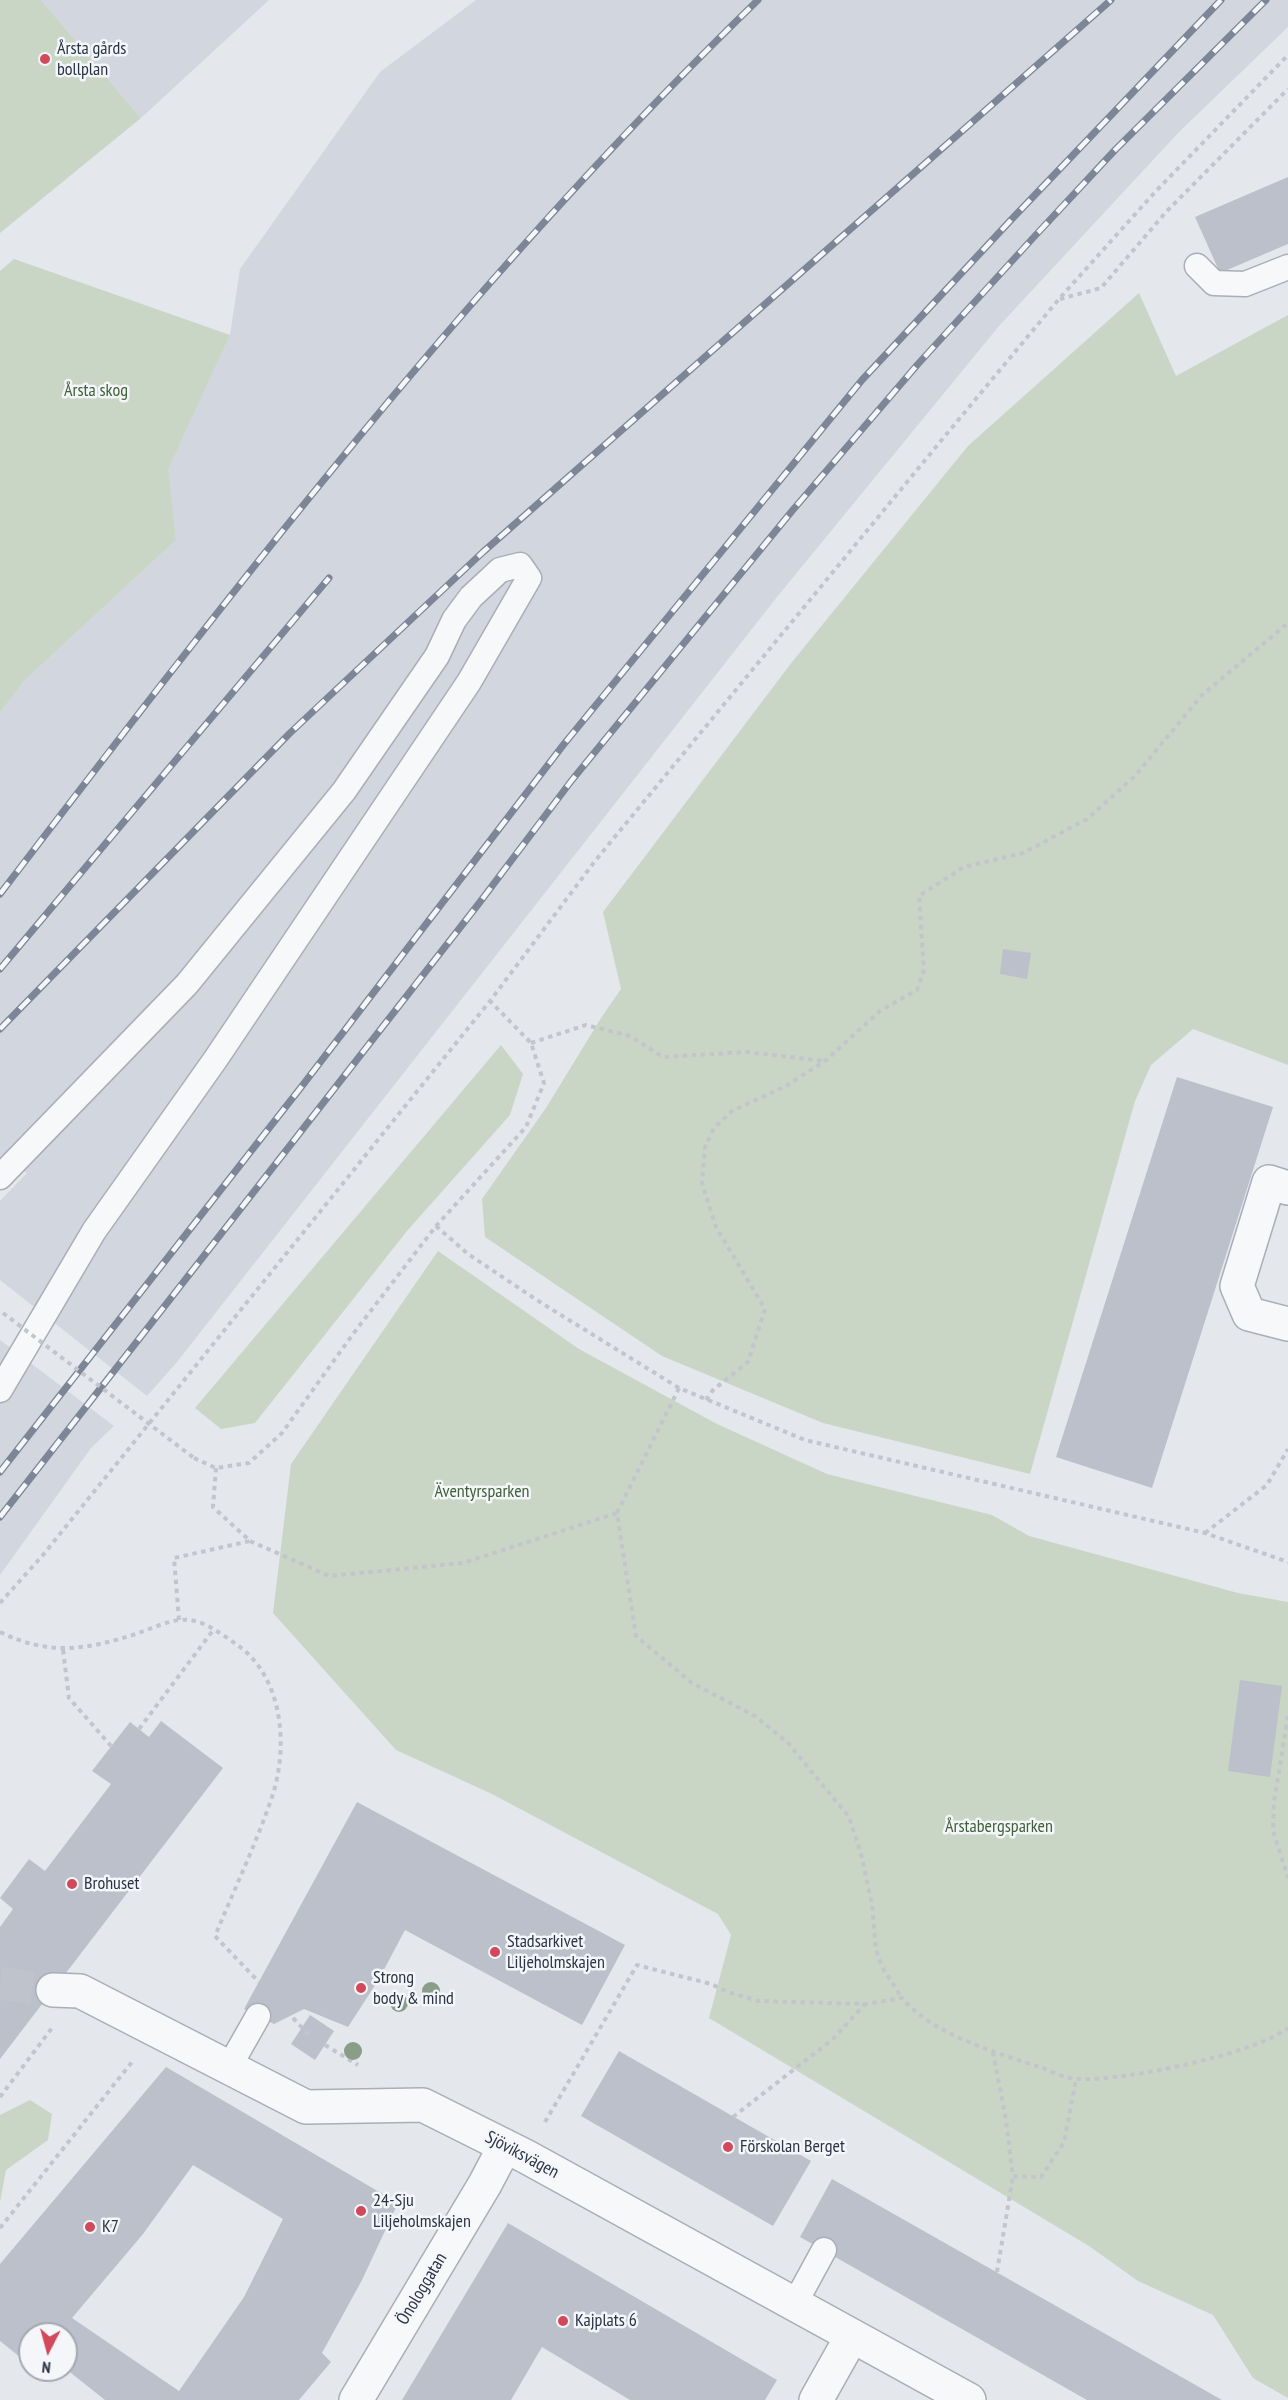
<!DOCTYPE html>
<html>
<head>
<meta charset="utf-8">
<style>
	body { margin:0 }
	#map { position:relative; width:1288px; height:2400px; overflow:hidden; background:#e4e7ec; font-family:"PT Sans Narrow",sans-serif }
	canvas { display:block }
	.north { position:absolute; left:18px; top:2322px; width:60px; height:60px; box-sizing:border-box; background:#f4f6f9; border:2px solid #a4a8b1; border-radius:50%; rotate:186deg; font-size:16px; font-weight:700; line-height:24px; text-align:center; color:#2b3445 }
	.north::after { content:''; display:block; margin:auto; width:21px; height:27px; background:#d1495b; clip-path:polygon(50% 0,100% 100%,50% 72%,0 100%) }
</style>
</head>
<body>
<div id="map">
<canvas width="1288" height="2400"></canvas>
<div class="north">N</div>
</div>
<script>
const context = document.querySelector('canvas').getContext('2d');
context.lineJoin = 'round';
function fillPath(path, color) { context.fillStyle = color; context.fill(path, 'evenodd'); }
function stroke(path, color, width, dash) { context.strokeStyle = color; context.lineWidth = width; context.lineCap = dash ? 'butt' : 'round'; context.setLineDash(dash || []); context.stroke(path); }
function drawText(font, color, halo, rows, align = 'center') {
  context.font = font + ' "PT Sans Narrow",sans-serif'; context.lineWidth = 5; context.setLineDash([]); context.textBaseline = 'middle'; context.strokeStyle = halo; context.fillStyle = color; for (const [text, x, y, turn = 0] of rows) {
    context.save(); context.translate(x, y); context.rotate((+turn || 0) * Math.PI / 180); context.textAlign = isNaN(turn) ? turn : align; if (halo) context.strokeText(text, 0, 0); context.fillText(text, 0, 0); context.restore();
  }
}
const built = new Path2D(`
	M 41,0 L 269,0 L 141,118 Z
	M 476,0 L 1288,0 L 1288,27 L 1179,132 L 999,326 L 777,597 L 177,1362 L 147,1396 L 0,1280 L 0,1201 L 27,1173 L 3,1156 L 0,1159 L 0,713 L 24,681 L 176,540 L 167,469 L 230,335 L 240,269 L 380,72 Z
	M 0,1340 L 114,1426 L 91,1448 L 0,1575 Z`);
const green = new Path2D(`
	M 0,0 L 41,0 L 141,118 L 0,233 Z
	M 14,259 L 230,335 L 168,469 L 176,540 L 24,681 L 0,713 L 0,271 Z
	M 1139,293 L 1176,376 L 1288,315 L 1288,1065 L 1193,1029 L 1151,1065 L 1135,1101 L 1030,1474 L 823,1423 L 662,1356 L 485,1237 L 482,1199 L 546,1108 L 601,1018 L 621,989 L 603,912 L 792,662 L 968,446 Z
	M 501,1045 L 523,1074 L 510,1115 L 407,1231 L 255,1423 L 221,1429 L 195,1408 Z
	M 438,1251 L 579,1349 L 717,1424 L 827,1474 L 992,1515 L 1029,1536 L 1238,1593 L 1288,1602 L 1288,2398 L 1253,2378 L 1213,2315 L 1138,2281 L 1089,2246 L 709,2018 L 731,1935 L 718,1914 L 492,1794 L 396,1750 L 273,1613 L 291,1464 Z
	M 30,2100 L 52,2114 L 48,2140 L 6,2170 L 0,2202 L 0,2115 Z`);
const building = new Path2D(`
	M 1288,177 L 1288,244 L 1220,273 L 1195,217 Z
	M 1003,949 L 1031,953 L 1027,979 L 1000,974 Z
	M 1177,1077 L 1273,1107 L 1152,1488 L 1056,1457 Z
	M 1240,1680 L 1282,1686 L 1270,1777 L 1228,1771 Z
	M 161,1721 L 223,1768 L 0,2059 L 0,1927 L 13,1909 L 0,1898 L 29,1859 L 45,1871 L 111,1784 L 92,1771 L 130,1722 L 149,1737 Z
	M 357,1802 L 625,1945 L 582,2025 L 405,1930 L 379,1979 L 348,2027 L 304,2009 L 274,2024 L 244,2009 Z
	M 310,2015 L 334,2031 L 315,2060 L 291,2044 Z
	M 619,2051 L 811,2161 L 773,2226 L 581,2116 Z
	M 166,2067 L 398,2203 L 362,2280 L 322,2353 L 331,2362 L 299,2400 L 105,2400 L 66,2369 L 66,2334 L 30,2334 L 30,2365 L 0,2341 L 0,2264 ZM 193,2165 L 283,2219 L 244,2297 L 179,2391 L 72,2318 L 143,2234 Z
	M 832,2179 L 1222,2400 L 1087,2400 L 800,2237 Z
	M 508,2223 L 777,2380 L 765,2400 L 630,2400 L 542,2347 L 511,2400 L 402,2400 Z`);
const streetTunnel = new Path2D(`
	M 0,1983 L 53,1990`);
const path = new Path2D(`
	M 1060,299 L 1101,288 L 1166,212 L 1288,89
	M 531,1043 L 586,1025 L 630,1036 L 663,1057 L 746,1052 L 825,1061
	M 436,1226 L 468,1254 L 540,1302 L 679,1388 L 805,1440 L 1205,1533 L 1288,1562
	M 679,1388 L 617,1513 L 636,1636 L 692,1683 L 755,1716 L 788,1743 L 849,1817 L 861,1854 L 872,1904 L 876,1950 L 882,1967 L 902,1998
	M 706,1400 L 713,1390 L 748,1362 L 765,1309 L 716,1227 L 702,1183 L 705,1147 L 714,1128 L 732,1111 L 786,1086 L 825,1061 L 880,1011 L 917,990 L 924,970 L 919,896 L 964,867 L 1023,853 L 1087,819 L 1135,776 L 1202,695 L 1288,623
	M 194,1458 L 216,1468 L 249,1463 L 282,1433 L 353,1334 L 436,1226 L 526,1127 L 544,1083 L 531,1043 L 490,1001
	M 1205,1533 L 1267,1485 L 1288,1449
	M 250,1541 L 329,1576 L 463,1563 L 617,1513
	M 0,1603 L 43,1555 L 490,1001 L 595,861 L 940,442 L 1059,299 L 1156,191 L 1288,55
	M 179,1620 L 174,1558 L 250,1541 L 213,1507 L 216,1468
	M 0,1632 C 49,1656 86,1650 136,1634 C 150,1629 165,1622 179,1620 C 200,1617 220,1633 236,1644 C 283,1676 289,1746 272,1797 C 256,1844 234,1890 215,1936 L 259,1982
	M 63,1650 L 69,1698 L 111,1746
	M 1288,1716 L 1274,1802 L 1273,1831 L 1288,1878
	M 139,1729 L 214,1629
	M 293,2018 L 311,2037
	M 325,2045 L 358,2065
	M 993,2052 L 1006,2120 L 1013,2176 L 1041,2177 L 1064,2142 L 1076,2079
	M 0,2097 L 52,2028
	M 733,2117 L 833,2039 L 865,2004
	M 545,2122 L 637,1965 L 711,1984 L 728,1992 L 758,2001 L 866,2004 L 902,1998 C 933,2035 995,2052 1039,2067 C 1051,2071 1065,2079 1078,2079 C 1124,2081 1252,2055 1288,2028
	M 0,2228 L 132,2062
	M 997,2272 L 1013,2176`);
const lane = new Path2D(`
	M 1197,266 L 1214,283 L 1245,284 L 1288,267
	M 0,1177 L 187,984 L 344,791 L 437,656 L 454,620 L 471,597 L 500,570 L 520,565 L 529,578 L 469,682 L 215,1060 L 94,1231 L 0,1390
	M 228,2069 L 258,2016
	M 794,2305 L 824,2250`);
const street = new Path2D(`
	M 1288,1188 L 1269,1182 L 1237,1286 L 1249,1314 L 1288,1324
	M 53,1990 L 80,1991 L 306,2107 L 423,2105 L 525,2156 L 969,2400
	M 356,2400 L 485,2184 L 505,2146
	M 816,2400 L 852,2336`);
const rail = new Path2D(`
	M 0,894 C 237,584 477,272 758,0
	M 0,969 L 329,578
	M 0,1029 L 290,733 L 483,552 L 1111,0
	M 0,1472 L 302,1086 L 564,744 L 862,380 L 1010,221 L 1221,0
	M 0,1517 L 480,902 L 572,780 L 792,511 L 918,364 L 1033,238 L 1115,150 L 1266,0`);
const pathBridge = new Path2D(`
	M 3,1313 L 194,1458`);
const trees = [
	[431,1991],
	[399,2003],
	[353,2051]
];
const markers = [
	[45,59,6,"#d1495b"],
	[72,1884,6,"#d1495b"],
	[495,1952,6,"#d1495b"],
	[361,1988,6,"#d1495b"],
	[728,2147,6,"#d1495b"],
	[361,2211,6,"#d1495b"],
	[90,2227,6,"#d1495b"],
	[563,2321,6,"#d1495b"]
];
const poiNames = [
	["Årsta gårds",57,49],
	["bollplan",57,70],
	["Brohuset",84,1884],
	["Stadsarkivet",507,1942],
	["Liljeholmskajen",507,1963],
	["Strong",373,1978],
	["body & mind",373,1999],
	["Förskolan Berget",740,2147],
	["24-Sju",373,2201],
	["Liljeholmskajen",373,2222],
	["K7",102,2227],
	["Kajplats 6",575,2321]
];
const parkNames = [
	["Årsta skog",96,391],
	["Äventyrsparken",482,1492],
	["Årstabergsparken",999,1827]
];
const streetNames = [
	["Sjöviksvägen",522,2155,28],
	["Önologgatan",422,2289,-59]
];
fillPath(built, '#d2d6de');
fillPath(green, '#c9d6c5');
fillPath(building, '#bbc0ca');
stroke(streetTunnel, '#bfc3cb', 33, [33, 16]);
stroke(lane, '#a9aeb7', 27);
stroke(street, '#a9aeb7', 36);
stroke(path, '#c2c5cb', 4, [4.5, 4.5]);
stroke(lane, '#f7f8fa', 24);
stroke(street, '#f7f8fa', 33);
stroke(rail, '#7d8696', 7);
stroke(rail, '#f4f6f9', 4.5, [14]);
stroke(pathBridge, '#c2c5cb', 4, [4.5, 4.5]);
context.fillStyle = '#899d89';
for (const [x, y] of trees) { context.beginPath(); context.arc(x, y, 9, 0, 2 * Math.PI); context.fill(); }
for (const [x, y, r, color] of markers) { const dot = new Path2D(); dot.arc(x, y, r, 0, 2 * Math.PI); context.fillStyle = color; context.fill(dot); stroke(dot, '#f4f6f9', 2); }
drawText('18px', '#2b3445', '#f4f6f9', poiNames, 'left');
drawText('18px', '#3f6138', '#f4f6f9', parkNames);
drawText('18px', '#2b3445', '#f4f6f9', streetNames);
</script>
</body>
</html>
